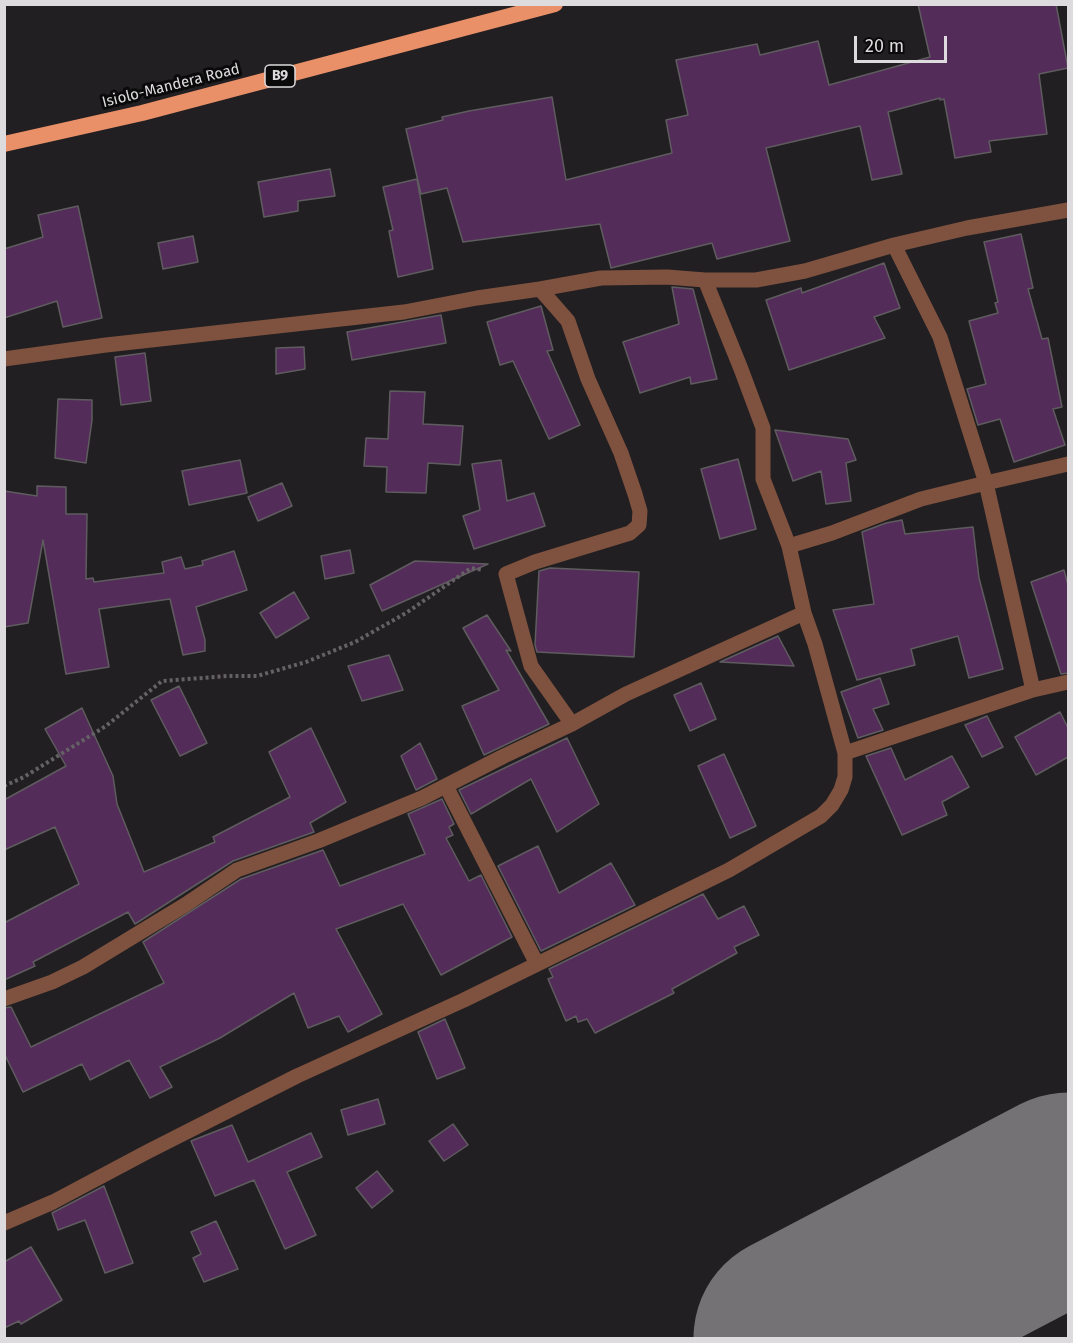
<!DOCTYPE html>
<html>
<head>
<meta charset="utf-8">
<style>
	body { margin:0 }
	#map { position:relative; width:1073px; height:1343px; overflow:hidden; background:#221f22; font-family:"Fira Sans",sans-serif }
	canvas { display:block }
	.frame { position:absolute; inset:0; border:6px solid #dddbdd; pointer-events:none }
	.scale { position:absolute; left:854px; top:36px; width:93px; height:27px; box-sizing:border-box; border:3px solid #dddbdd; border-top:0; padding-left:8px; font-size:18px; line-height:21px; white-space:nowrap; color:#dddbdd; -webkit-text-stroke:4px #0b0a0b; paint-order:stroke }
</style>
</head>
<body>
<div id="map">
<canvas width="1073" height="1343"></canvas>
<div class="frame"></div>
<div class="scale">20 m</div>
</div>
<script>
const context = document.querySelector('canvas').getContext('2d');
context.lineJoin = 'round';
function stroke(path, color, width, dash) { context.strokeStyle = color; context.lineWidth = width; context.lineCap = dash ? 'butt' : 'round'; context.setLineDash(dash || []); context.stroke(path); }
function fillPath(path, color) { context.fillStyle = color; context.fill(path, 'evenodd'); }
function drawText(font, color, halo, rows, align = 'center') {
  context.font = font + ' "Fira Sans",sans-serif'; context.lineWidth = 6; context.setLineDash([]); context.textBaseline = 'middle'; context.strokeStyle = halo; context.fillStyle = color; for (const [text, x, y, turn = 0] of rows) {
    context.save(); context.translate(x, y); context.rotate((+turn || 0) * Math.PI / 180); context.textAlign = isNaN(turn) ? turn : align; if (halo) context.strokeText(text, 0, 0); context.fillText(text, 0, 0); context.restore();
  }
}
const runway = new Path2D(`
	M 797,1338 L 1068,1196`);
const building = new Path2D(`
	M 918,4 L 1056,4 L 1068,68 L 1039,74 L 1047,134 L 989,141 L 991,152 L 955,158 L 944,99 L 940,100 L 940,98 L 888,112 L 902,174 L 872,180 L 860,126 L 766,148 L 790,241 L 717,259 L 712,243 L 611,268 L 600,224 L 463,242 L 447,188 L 421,194 L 406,129 L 443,120 L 442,117 L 469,111 L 552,97 L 566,180 L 672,153 L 666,120 L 688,115 L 676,60 L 757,44 L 760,55 L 818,41 L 829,85 L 930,57 Z
	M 330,169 L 335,196 L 298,201 L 298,211 L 264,217 L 258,182 Z
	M 417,179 L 433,269 L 398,277 L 389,231 L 393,230 L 383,187 Z
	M 78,206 L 102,318 L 63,327 L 57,301 L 4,318 L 4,249 L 43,237 L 38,215 Z
	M 1021,234 L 1033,288 L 1028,289 L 1042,339 L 1048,338 L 1062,407 L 1053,409 L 1065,445 L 1014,462 L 1000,419 L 978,425 L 967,389 L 986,384 L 969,321 L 998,313 L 995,303 L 998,302 L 984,242 Z
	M 193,236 L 198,262 L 163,269 L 158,243 Z
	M 884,263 L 900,308 L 874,317 L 885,338 L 789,370 L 766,300 L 801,288 L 802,293 Z
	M 672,287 L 693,289 L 717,379 L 691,384 L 690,377 L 640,393 L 623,342 L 679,324 Z
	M 541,306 L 553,350 L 547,351 L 580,425 L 549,439 L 513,361 L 500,365 L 487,322 Z
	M 441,315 L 446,343 L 352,360 L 347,332 Z
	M 304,347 L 305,369 L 276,374 L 276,348 Z
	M 145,353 L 151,401 L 121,405 L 115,357 Z
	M 390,391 L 425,392 L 423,424 L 463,426 L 460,465 L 428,463 L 426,493 L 386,492 L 387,467 L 364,466 L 366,438 L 388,439 Z
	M 58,399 L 92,400 L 92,420 L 86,463 L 55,458 Z
	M 775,430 L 848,439 L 856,460 L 846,463 L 851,501 L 826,504 L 821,471 L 793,481 Z
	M 738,459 L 756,529 L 720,539 L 701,469 Z
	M 240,460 L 247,493 L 189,505 L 182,471 Z
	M 501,460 L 507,501 L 534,493 L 545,526 L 474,549 L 463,516 L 480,510 L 472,464 Z
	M 282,483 L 292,506 L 258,521 L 248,497 Z
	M 37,486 L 66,487 L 66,514 L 87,514 L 86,579 L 93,578 L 94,582 L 164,573 L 162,562 L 181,557 L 185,569 L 203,565 L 202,561 L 234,551 L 247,590 L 196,607 L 205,640 L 205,651 L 183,655 L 170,599 L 99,609 L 109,667 L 66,674 L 43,540 L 28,623 L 4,627 L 4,491 L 37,496 Z
	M 902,520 L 905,534 L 973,527 L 979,578 L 1003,669 L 969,678 L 958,636 L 911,649 L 915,665 L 857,680 L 833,610 L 874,604 L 862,532 L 886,523 Z
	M 350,550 L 354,573 L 325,579 L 321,556 Z
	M 415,561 L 488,564 L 382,611 L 370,585 Z
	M 550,568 L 639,572 L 634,657 L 537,652 L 535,645 L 539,571 Z
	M 1064,570 L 1068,585 L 1068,673 L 1061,674 L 1031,582 Z
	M 294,592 L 309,618 L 276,638 L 260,613 Z
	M 487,615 L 511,651 L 506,650 L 549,724 L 484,755 L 462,706 L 499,690 L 463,628 Z
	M 778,636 L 794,666 L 720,662 Z
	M 389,655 L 403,690 L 362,701 L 348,666 Z
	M 880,678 L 889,704 L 873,709 L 883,730 L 858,738 L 841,692 Z
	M 701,683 L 716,719 L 690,731 L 674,695 Z
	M 179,686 L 207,743 L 180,756 L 151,700 Z
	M 82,708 L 113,776 L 117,804 L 144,872 L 215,842 L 213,837 L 290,797 L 269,752 L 311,728 L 346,802 L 310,823 L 314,832 L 233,861 L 135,924 L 128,912 L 33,962 L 35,966 L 4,980 L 4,923 L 79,884 L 55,827 L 4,850 L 4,800 L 66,766 L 45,729 Z
	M 1060,712 L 1068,728 L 1068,757 L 1036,775 L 1015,737 Z
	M 987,716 L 1003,747 L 982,757 L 965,725 Z
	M 567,738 L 599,804 L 557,832 L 531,779 L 471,814 L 459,790 Z
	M 420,743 L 437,779 L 416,790 L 401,756 Z
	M 891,748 L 905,780 L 952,756 L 969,787 L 942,802 L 947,815 L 902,835 L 866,756 Z
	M 724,754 L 756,826 L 730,838 L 698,766 Z
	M 442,799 L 454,824 L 449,827 L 453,835 L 446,838 L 469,881 L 481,875 L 512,937 L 441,975 L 403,904 L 336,929 L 382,1014 L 348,1032 L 339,1016 L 308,1028 L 294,993 L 220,1038 L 160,1067 L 172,1087 L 150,1098 L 129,1060 L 90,1080 L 82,1064 L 23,1092 L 4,1053 L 4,1008 L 11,1007 L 31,1047 L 164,983 L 143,942 L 241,879 L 323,850 L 340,886 L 425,854 L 408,814 Z
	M 538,846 L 559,893 L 611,863 L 635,905 L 541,951 L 498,866 Z
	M 703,894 L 718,919 L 744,906 L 759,935 L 734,947 L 737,953 L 672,989 L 674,993 L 595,1033 L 587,1019 L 578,1022 L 576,1016 L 566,1021 L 548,979 L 553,977 L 549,969 Z
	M 445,1019 L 465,1068 L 437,1079 L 418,1032 Z
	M 378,1099 L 385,1124 L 348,1135 L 341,1110 Z
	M 453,1124 L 468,1145 L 444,1161 L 429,1141 Z
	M 232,1125 L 248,1162 L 311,1133 L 322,1157 L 287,1172 L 316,1235 L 285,1249 L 254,1180 L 215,1196 L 191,1141 Z
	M 377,1171 L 393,1191 L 372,1208 L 356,1188 Z
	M 104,1186 L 133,1263 L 105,1273 L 85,1220 L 58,1230 L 52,1213 Z
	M 216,1221 L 238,1269 L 204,1282 L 193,1258 L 201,1254 L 191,1232 Z
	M 31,1247 L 62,1300 L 21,1324 L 19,1321 L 4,1328 L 4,1262 Z`);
const path = new Path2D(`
	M 4,786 L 24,777 L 106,726 L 162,681 L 228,676 L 257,676 L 306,662 L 355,642 L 406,613 L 471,568 L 483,570`);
const minor = new Path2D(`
	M 540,289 L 568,321 L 588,379 L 621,453 L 635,494 L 640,511 L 639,525 L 630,533 L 535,562 L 506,574 L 531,666 L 572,724
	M 4,359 L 106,345 L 404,312 L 477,298 L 540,289 L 601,278 L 667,277 L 705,280 L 756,280 L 805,271 L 894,245 L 967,228 L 1068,210
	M 789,546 L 832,533 L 921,499 L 986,483 L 940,337 L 894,245
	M 1033,690 L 986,483 L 1068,464
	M 845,753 L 1033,690 L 1068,682
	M 446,786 L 537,964
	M 4,999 L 52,982 L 83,967 L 185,905 L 237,870 L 318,841 L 422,798 L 504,756 L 572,724 L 626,694 L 804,613
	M 4,1223 L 53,1202 L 147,1152 L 297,1076 L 464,1000 L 729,870 L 821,816 L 832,805 L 841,790 L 845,777 L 845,753 L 815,644 L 804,613 L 789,546 L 763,479 L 763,428 L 741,369 L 705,280`);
const trunk = new Path2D(`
	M 4,144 L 142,113 L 555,4`);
const shields = [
	[280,76,30]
];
const shieldNames = [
	["B9",280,76]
];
const streetNames = [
	["Isiolo-Mandera Road",171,86,-14]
];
stroke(runway, '#747274', 207);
fillPath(building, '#532c59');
stroke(building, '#5f5c5f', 1.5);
stroke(path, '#656265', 4, [3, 3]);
stroke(minor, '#7f523f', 15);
stroke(trunk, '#ea9068', 16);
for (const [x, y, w] of shields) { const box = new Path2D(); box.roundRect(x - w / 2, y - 11, w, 22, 4.5); context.fillStyle = '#0b0a0b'; context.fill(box); stroke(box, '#dddbdd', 1.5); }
drawText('bold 14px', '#dddbdd', null, shieldNames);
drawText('15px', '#dddbdd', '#0b0a0b', streetNames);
</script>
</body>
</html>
